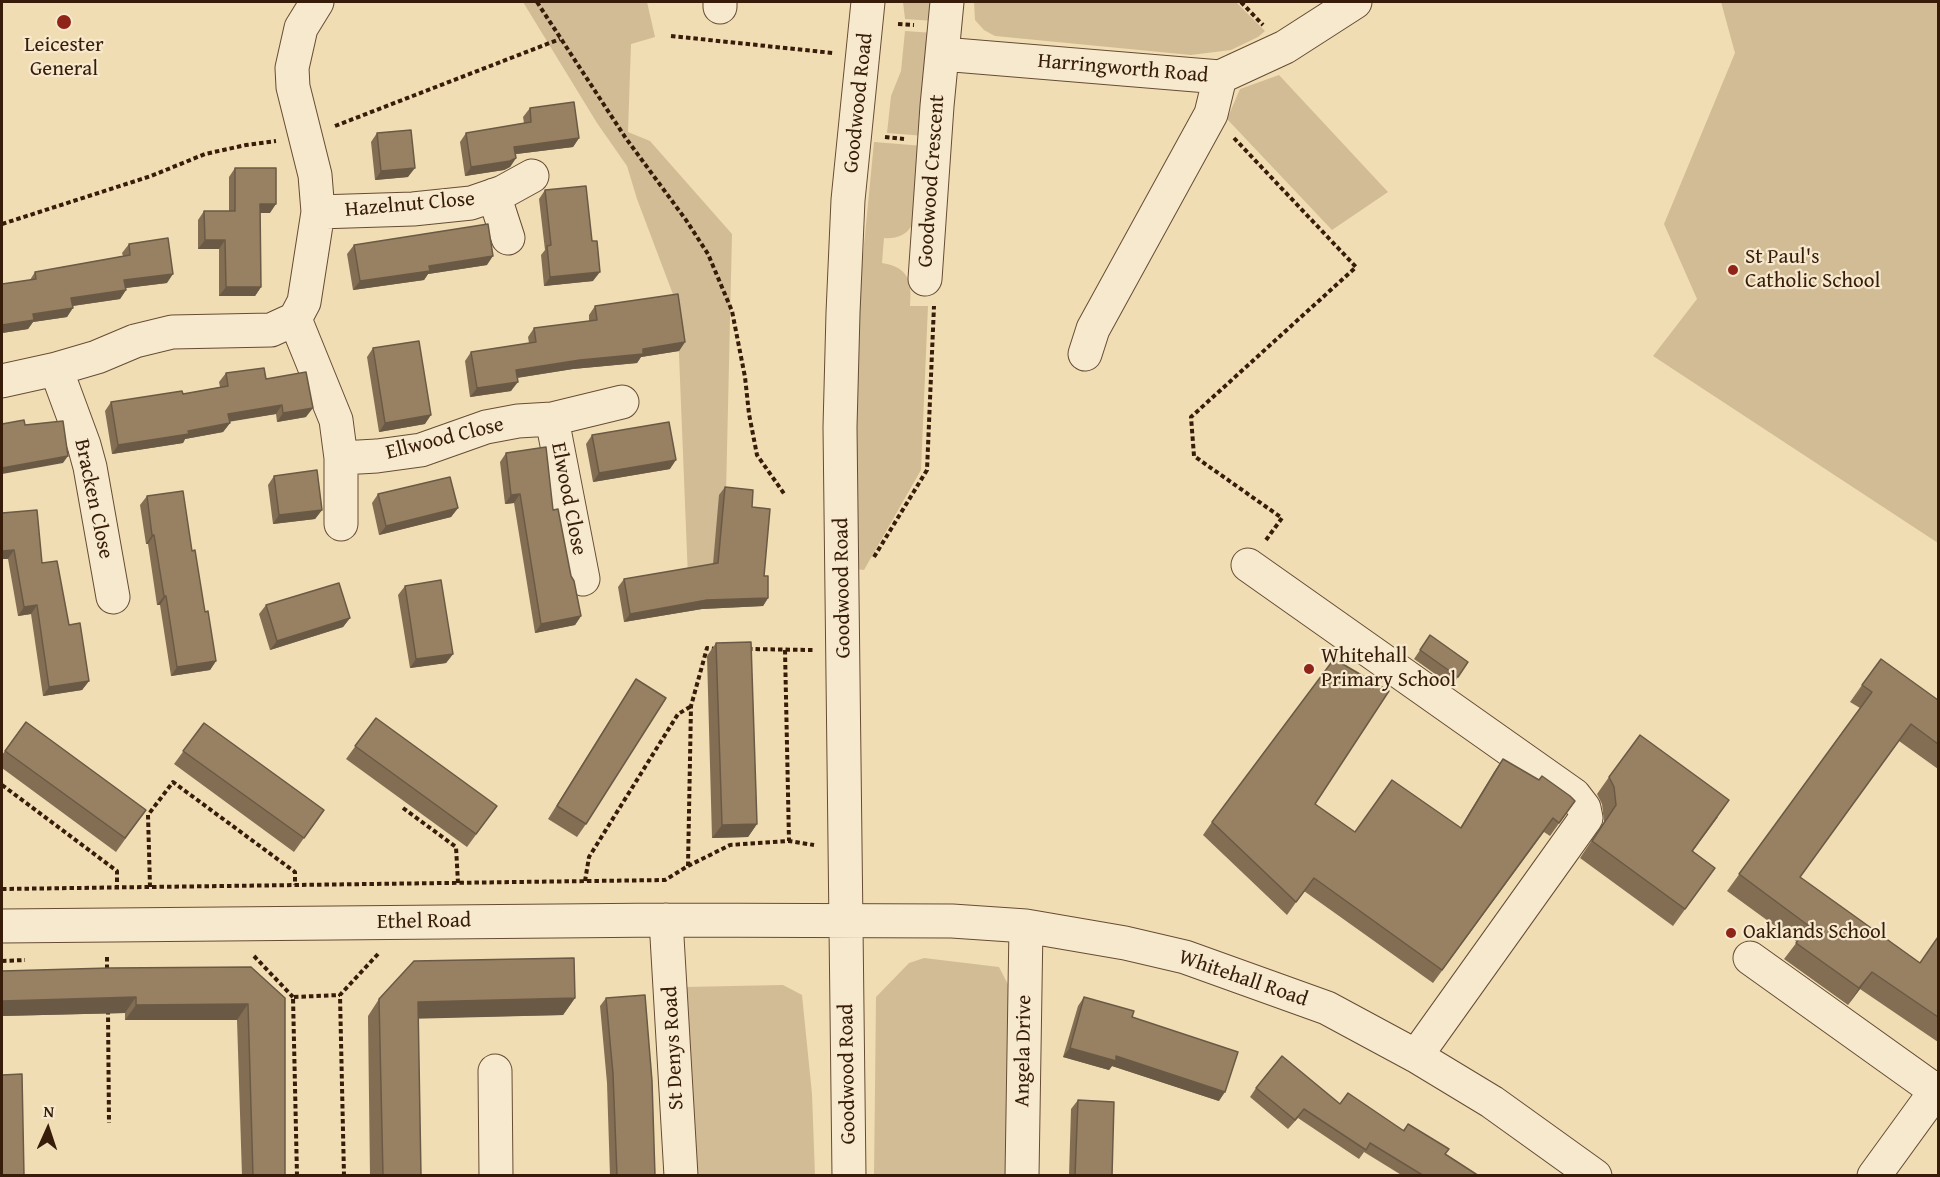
<!DOCTYPE html>
<html>
<head>
<meta charset="utf-8">
<style>
	body { margin:0 }
	#map { position:relative; width:1940px; height:1177px; overflow:hidden; background:#f1ddb3; font-family:"Gentium Book Plus",serif }
	canvas { display:block }
	.frame { position:absolute; inset:0; border:3px solid #371c0a; pointer-events:none }
	.north { position:absolute; left:18px; top:1099px; width:60px; height:60px; -webkit-text-stroke:4px #f6e9ce; paint-order:stroke; rotate:3deg; font-size:16px; font-weight:700; line-height:24px; text-align:center; color:#371c0a }
	.north::after { content:''; display:block; margin:auto; width:21px; height:27px; background:#371c0a; clip-path:polygon(50% 0,100% 100%,50% 72%,0 100%) }
</style>
</head>
<body>
<div id="map">
<canvas width="1940" height="1177"></canvas>
<div class="frame"></div>
<div class="north">N</div>
</div>
<script>
const context = document.querySelector('canvas').getContext('2d');
context.lineJoin = 'round';
function fillPath(path, color) { context.fillStyle = color; context.fill(path, 'evenodd'); }
function stroke(path, color, width, dash) { context.strokeStyle = color; context.lineWidth = width; context.lineCap = dash ? 'butt' : 'round'; context.setLineDash(dash || []); context.stroke(path); }
function drawText(font, color, halo, rows, align = 'center') {
  context.font = font + ' "Gentium Book Plus",serif'; context.lineWidth = 4.5; context.setLineDash([]); context.textBaseline = 'middle'; context.strokeStyle = halo; context.fillStyle = color; for (const [text, x, y, turn = 0] of rows) {
    context.save(); context.translate(x, y); context.rotate((+turn || 0) * Math.PI / 180); context.textAlign = isNaN(turn) ? turn : align; if (halo) context.strokeText(text, 0, 0); context.fillText(text, 0, 0); context.restore();
  }
}
const green = new Path2D(`
	M 523,2 L 647,2 L 655,37 L 631,44 L 628,132 L 650,141 L 732,234 L 724,580 L 688,578 L 677,305 L 637,199 L 627,166 L 597,123 Z
	M 903,2 L 936,2 L 934,21 L 905,19 Z
	M 974,2 L 1236,2 L 1265,31 L 1258,37 L 1231,50 L 1191,55 L 995,36 L 984,30 L 975,20 Z
	M 1721,2 L 1938,2 L 1938,543 L 1653,356 L 1697,299 L 1664,224 L 1735,53 Z
	M 905,31 L 934,33 L 925,136 L 887,133 L 891,96 L 901,71 Z
	M 1279,75 L 1388,192 L 1332,230 L 1227,119 L 1240,89 Z
	M 874,142 L 924,146 C 922,161 918,216 912,225 C 906,236 895,239 884,238 L 882,263 C 909,267 912,282 910,306 L 928,306 L 921,470 L 864,570 L 856,569 L 854,459 L 859,296 Z
	M 924,958 L 999,967 L 1015,998 L 1010,1175 L 874,1176 L 876,997 L 909,963 Z
	M 783,985 L 802,995 L 812,1094 L 815,1175 L 692,1175 L 684,987 Z`);
const path = new Path2D(`
	M 537,2 L 625,137 L 686,220 L 708,254 L 732,311 L 745,377 L 749,414 L 757,455 L 785,495
	M 1241,2 L 1263,25
	M 898,24 L 914,25
	M 671,36 L 833,53
	M 335,126 L 560,39
	M 885,137 L 904,139
	M 1234,138 L 1356,267 L 1191,417 L 1194,456 L 1282,518 L 1266,540
	M 2,224 L 151,176 L 205,154 L 246,145 L 276,141
	M 874,557 L 927,470 L 934,306
	M 748,649 L 813,650
	M 785,650 L 789,841
	M 2,785 L 117,871 L 117,887
	M 403,808 L 456,847 L 458,883
	M 688,866 L 730,845 L 789,841 L 814,845
	M 585,881 L 589,857 L 678,714 L 690,707
	M 150,887 L 148,815 L 173,782 L 295,872 L 295,885
	M 2,889 L 665,880 L 688,866 L 691,706 L 707,648 L 717,649
	M 254,956 L 293,997
	M 107,957 L 107,972
	M 2,961 L 25,960
	M 108,1010 L 109,1123
	M 297,1176 L 293,997 L 340,995
	M 344,1176 L 340,995 L 378,954`);
const minor = new Path2D(`
	M 720,7 L 720,2
	M 942,54 L 1220,77 L 1285,47 L 1355,2
	M 494,195 L 508,238
	M 318,212 L 413,209 L 471,203 L 503,192 L 532,176
	M 925,279 L 937,106 L 947,2
	M 295,319 L 336,420 L 341,458 L 377,456 L 421,450 L 486,427 L 518,421 L 552,419 L 622,402
	M 1085,354 L 1093,329 L 1211,114 L 1220,77
	M 56,369 L 84,445 L 90,467 L 113,597
	M 2,381 L 56,369 L 97,357 L 135,341 L 172,332 L 271,330 L 295,319 L 304,302 L 318,212 L 315,175 L 293,87 L 292,68 L 301,28 L 317,2
	M 552,419 L 583,579
	M 341,524 L 341,458
	M 1248,565 L 1574,795 L 1584,808 L 1586,818 L 1416,1056
	M 666,920 L 681,1176
	M 2,926 L 666,920 L 952,921 L 1026,926 L 1125,943 L 1185,957 L 1327,1008 L 1416,1056 L 1492,1102 L 1595,1176
	M 1750,958 L 1936,1091
	M 495,1071 L 496,1176
	M 849,1176 L 840,427 L 843,313 L 848,200 L 868,2
	M 1022,1176 L 1026,926
	M 1874,1176 L 1938,1088`);
const wall = new Path2D(`
	M 530,108 L 579,138 L 573,147 L 516,154 L 516,158 L 510,167 L 504,170 L 465,176 L 460,142 L 466,133 L 524,123 L 523,117 Z
	M 377,133 L 408,177 L 375,180 L 371,142 Z
	M 235,168 L 270,213 L 260,213 L 261,287 L 255,296 L 219,296 L 219,249 L 198,249 L 198,220 L 204,211 L 229,211 L 229,177 Z
	M 545,190 L 593,281 L 544,286 L 541,255 L 545,250 L 539,199 Z
	M 129,244 L 167,283 L 125,288 L 126,290 L 120,299 L 73,306 L 67,317 L 33,322 L 28,329 L 2,333 L 2,284 L 30,280 L 35,272 L 123,256 L 122,253 Z
	M 354,245 L 487,265 L 428,274 L 424,280 L 353,290 L 347,254 Z
	M 595,306 L 685,342 L 679,351 L 641,357 L 637,363 L 573,369 L 517,378 L 511,391 L 470,397 L 465,361 L 471,352 L 529,343 L 528,337 L 534,328 L 589,321 L 589,315 Z
	M 373,348 L 425,424 L 379,432 L 367,357 Z
	M 226,373 L 266,379 L 306,417 L 277,422 L 276,414 L 229,421 L 230,423 L 223,432 L 185,439 L 183,443 L 112,454 L 105,411 L 111,402 L 183,394 L 220,387 L 219,382 Z
	M 592,435 L 670,469 L 593,482 L 586,444 Z
	M 506,453 L 553,510 L 581,616 L 575,625 L 535,633 L 514,503 L 505,504 L 500,462 Z
	M 274,476 L 322,510 L 315,519 L 273,524 L 268,485 Z
	M 725,487 L 752,507 L 768,598 L 763,606 L 702,609 L 624,622 L 618,587 L 624,579 L 713,564 L 719,495 Z
	M 378,494 L 458,508 L 451,517 L 379,535 L 372,503 Z
	M 147,496 L 192,551 L 216,661 L 210,670 L 171,676 L 160,605 L 157,605 L 148,544 L 146,544 L 140,505 Z
	M 2,513 L 42,563 L 69,625 L 89,681 L 82,690 L 43,696 L 31,614 L 18,616 L 8,559 L 2,559 Z
	M 405,586 L 453,654 L 446,663 L 410,668 L 398,595 Z
	M 266,605 L 350,618 L 343,627 L 270,650 L 259,614 Z
	M 716,643 L 757,824 L 748,837 L 712,838 L 707,656 Z
	M 1420,650 L 1468,662 L 1452,686 L 1414,659 Z
	M 636,679 L 586,824 L 577,837 L 548,819 L 627,693 Z
	M 1862,685 L 1938,700 L 1938,769 L 1899,741 L 1800,877 L 1920,963 L 1938,937 L 1938,1042 L 1860,989 L 1848,1005 L 1784,959 L 1797,942 L 1727,891 L 1860,708 L 1850,702 Z
	M 376,718 L 497,806 L 467,847 L 346,759 Z
	M 26,722 L 146,810 L 116,852 L 2,768 L 2,755 Z
	M 204,723 L 324,810 L 294,852 L 174,764 Z
	M 1503,759 L 1575,801 L 1550,836 L 1544,832 L 1433,983 L 1304,891 L 1287,915 L 1203,835 L 1212,822 L 1315,804 L 1355,832 L 1460,828 L 1494,772 Z
	M 1609,777 L 1718,817 L 1693,851 L 1715,868 L 1673,926 L 1580,858 L 1604,822 L 1602,804 L 1597,794 Z
	M 251,967 L 285,1176 L 242,1176 L 237,1020 L 125,1020 L 125,1013 L 2,1016 L 2,971 Z
	M 1084,997 L 1132,1017 L 1219,1101 L 1112,1066 L 1109,1070 L 1063,1057 L 1078,1006 Z
	M 575,998 L 563,1015 L 418,1018 L 421,1176 L 370,1176 L 368,1016 L 379,999 Z
	M 606,998 L 655,1176 L 610,1176 L 607,1083 L 600,1006 Z
	M 1256,1088 L 1340,1104 L 1403,1130 L 1408,1124 L 1445,1154 L 1479,1176 L 1403,1176 L 1364,1152 L 1359,1159 L 1298,1118 L 1288,1129 L 1250,1097 Z
	M 1078,1100 L 1112,1176 L 1069,1176 L 1071,1109 Z`);
const shadedWall = new Path2D(`
	M 579,138 L 573,147 L 508,155 L 514,147 Z
	M 516,158 L 510,167 L 504,170 L 465,176 L 471,167 Z
	M 415,168 L 408,177 L 375,180 L 381,171 Z
	M 260,204 L 276,204 L 270,213 L 253,213 Z
	M 205,240 L 225,240 L 219,249 L 198,249 Z
	M 493,256 L 487,265 L 428,274 L 424,280 L 353,290 L 360,281 L 429,266 Z
	M 600,272 L 593,281 L 544,286 L 550,277 Z
	M 173,274 L 167,283 L 118,289 L 124,280 Z
	M 226,287 L 261,287 L 255,296 L 219,296 Z
	M 126,290 L 120,299 L 65,307 L 71,298 Z
	M 73,308 L 67,317 L 33,322 L 28,329 L 2,333 L 2,325 L 33,314 Z
	M 685,342 L 679,351 L 641,357 L 637,363 L 573,369 L 509,379 L 516,370 Z
	M 518,382 L 511,391 L 470,397 L 477,388 Z
	M 282,405 L 276,414 L 222,423 L 228,414 Z
	M 313,408 L 306,417 L 277,422 L 283,413 Z
	M 431,415 L 425,424 L 379,432 L 385,423 Z
	M 230,423 L 223,432 L 185,439 L 183,443 L 112,454 L 118,445 Z
	M 68,456 L 63,463 L 2,474 L 2,468 Z
	M 676,460 L 670,469 L 593,482 L 599,473 Z
	M 520,494 L 514,503 L 505,504 L 511,495 Z
	M 458,508 L 451,517 L 379,535 L 386,526 Z
	M 322,510 L 315,519 L 273,524 L 279,515 Z
	M 152,535 L 154,535 L 148,544 L 146,544 Z
	M 14,550 L 8,559 L 2,559 L 2,551 Z
	M 164,596 L 166,596 L 160,605 L 157,605 Z
	M 768,598 L 763,606 L 702,609 L 624,622 L 630,614 L 707,600 Z
	M 37,605 L 31,614 L 18,616 L 24,607 Z
	M 581,616 L 575,625 L 535,633 L 541,624 Z
	M 350,618 L 343,627 L 270,650 L 277,641 Z
	M 453,654 L 446,663 L 410,668 L 416,659 Z
	M 216,661 L 210,670 L 171,676 L 177,667 Z
	M 89,681 L 82,690 L 43,696 L 49,687 Z
	M 757,824 L 748,837 L 712,838 L 722,825 Z
	M 1872,972 L 1860,989 L 1848,1005 L 1859,988 Z
	M 136,997 L 125,1013 L 2,1016 L 2,1001 Z
	M 575,998 L 563,1015 L 406,1019 L 418,1002 Z
	M 248,1004 L 237,1020 L 125,1020 L 136,1005 Z
	M 1070,1048 L 1116,1056 L 1225,1092 L 1219,1101 L 1112,1066 L 1109,1070 L 1063,1057 Z`);
const building = new Path2D(`
	M 574,102 L 579,138 L 514,147 L 516,158 L 510,161 L 471,167 L 466,133 L 531,122 L 530,108 Z
	M 411,130 L 415,168 L 381,171 L 377,133 Z
	M 235,168 L 276,168 L 276,204 L 260,204 L 261,287 L 226,287 L 225,240 L 205,240 L 204,211 L 235,211 Z
	M 586,186 L 592,241 L 597,241 L 600,272 L 550,277 L 547,246 L 551,245 L 545,190 Z
	M 488,224 L 493,256 L 429,266 L 430,271 L 360,281 L 354,245 Z
	M 168,238 L 173,274 L 124,280 L 126,290 L 71,298 L 73,308 L 33,314 L 34,320 L 2,325 L 2,284 L 36,279 L 35,272 L 130,255 L 129,244 Z
	M 678,294 L 685,342 L 643,349 L 643,354 L 580,360 L 516,370 L 518,382 L 477,388 L 471,352 L 536,342 L 534,328 L 597,320 L 595,306 Z
	M 419,341 L 431,415 L 385,423 L 373,348 Z
	M 264,368 L 266,379 L 306,372 L 313,408 L 283,413 L 282,405 L 228,414 L 230,423 L 188,431 L 189,434 L 118,445 L 111,402 L 182,391 L 183,394 L 228,386 L 226,373 Z
	M 24,420 L 25,425 L 63,421 L 68,456 L 2,468 L 2,424 Z
	M 669,422 L 676,460 L 599,473 L 592,435 Z
	M 546,447 L 553,510 L 558,509 L 571,576 L 574,581 L 581,616 L 541,624 L 520,494 L 511,495 L 506,453 Z
	M 317,470 L 322,510 L 279,515 L 274,476 Z
	M 450,477 L 458,508 L 386,526 L 378,494 Z
	M 725,487 L 753,490 L 752,507 L 770,509 L 764,576 L 768,576 L 768,598 L 707,600 L 630,614 L 624,579 L 718,563 Z
	M 183,491 L 192,551 L 195,550 L 205,612 L 208,611 L 216,661 L 177,667 L 166,596 L 164,596 L 154,535 L 152,535 L 147,496 Z
	M 37,510 L 42,563 L 57,561 L 69,625 L 80,623 L 89,681 L 49,687 L 37,605 L 24,607 L 14,550 L 2,551 L 2,513 Z
	M 441,580 L 453,654 L 416,659 L 405,586 Z
	M 339,583 L 350,618 L 277,641 L 266,605 Z
	M 1430,635 L 1468,662 L 1458,677 L 1420,650 Z
	M 751,642 L 757,824 L 722,825 L 716,643 Z
	M 1334,659 L 1389,691 L 1315,804 L 1355,832 L 1392,780 L 1461,828 L 1503,759 L 1539,780 L 1542,776 L 1570,796 L 1575,801 L 1559,823 L 1553,818 L 1442,970 L 1314,878 L 1296,902 L 1212,822 Z
	M 1881,659 L 1938,700 L 1938,744 L 1911,724 L 1800,877 L 1920,963 L 1938,937 L 1938,1017 L 1872,972 L 1859,988 L 1796,943 L 1809,926 L 1739,874 L 1872,692 L 1862,685 Z
	M 636,679 L 666,698 L 586,824 L 557,806 Z
	M 376,718 L 497,806 L 476,834 L 355,746 Z
	M 26,722 L 146,810 L 125,838 L 5,751 Z
	M 204,723 L 324,810 L 304,838 L 183,751 Z
	M 1640,735 L 1729,800 L 1692,851 L 1715,868 L 1685,909 L 1592,841 L 1616,805 L 1614,787 L 1609,777 Z
	M 574,958 L 575,998 L 418,1002 L 421,1176 L 383,1176 L 379,999 L 414,961 Z
	M 251,967 L 285,998 L 285,1176 L 253,1176 L 248,1004 L 136,1005 L 136,997 L 2,1001 L 2,971 L 109,968 Z
	M 645,995 L 652,1081 L 655,1176 L 617,1176 L 613,1074 L 606,998 Z
	M 1084,997 L 1134,1011 L 1132,1017 L 1238,1052 L 1225,1092 L 1116,1056 L 1116,1061 L 1070,1048 Z
	M 1282,1056 L 1340,1104 L 1348,1093 L 1404,1131 L 1408,1124 L 1449,1149 L 1445,1154 L 1479,1176 L 1424,1176 L 1370,1143 L 1366,1150 L 1304,1109 L 1295,1120 L 1256,1088 Z
	M 22,1074 L 24,1176 L 2,1176 L 2,1075 Z
	M 1078,1100 L 1114,1102 L 1112,1176 L 1075,1176 Z`);
const markers = [
	[64,22,8,"#8f2418"],
	[1733,270,6,"#8f2418"],
	[1309,669,6,"#8f2418"],
	[1731,933,6,"#8f2418"]
];
const poiNames = [
	["Leicester",64,46,"center"],
	["General",64,70,"center"],
	["St Paul's",1745,258],
	["Catholic School",1745,282],
	["Whitehall",1321,657],
	["Primary School",1321,681],
	["Oaklands School",1743,933]
];
const streetNames = [
	["Harringworth Road",1123,69,5],
	["Goodwood Road",859,103,-84],
	["Goodwood Crescent",932,181,-86],
	["Hazelnut Close",410,205,-5],
	["Ellwood Close",445,439,-14],
	["Bracken Close",93,499,78],
	["Elwood Close",568,499,79],
	["Goodwood Road",843,588,-91],
	["Ethel Road",424,922,-1],
	["Whitehall Road",1243,979,19],
	["St Denys Road",674,1048,-93],
	["Angela Drive",1024,1051,-89],
	["Goodwood Road",848,1074,-91]
];
fillPath(green, '#d1bc96');
stroke(minor, '#664c34', 35);
stroke(path, '#371c0a', 4, [4.5, 3]);
stroke(minor, '#f6e9ce', 33);
fillPath(wall, '#836e54');
fillPath(shadedWall, '#6a5a45');
fillPath(building, '#988062');
stroke(building, '#6a5a45', 1.5);
for (const [x, y, r, color] of markers) { const dot = new Path2D(); dot.arc(x, y, r, 0, 2 * Math.PI); context.fillStyle = color; context.fill(dot); stroke(dot, '#f6e9ce', 2); }
drawText('21px', '#371c0a', '#f6e9ce', poiNames, 'left');
drawText('21px', '#371c0a', '#f6e9ce', streetNames);
</script>
</body>
</html>
